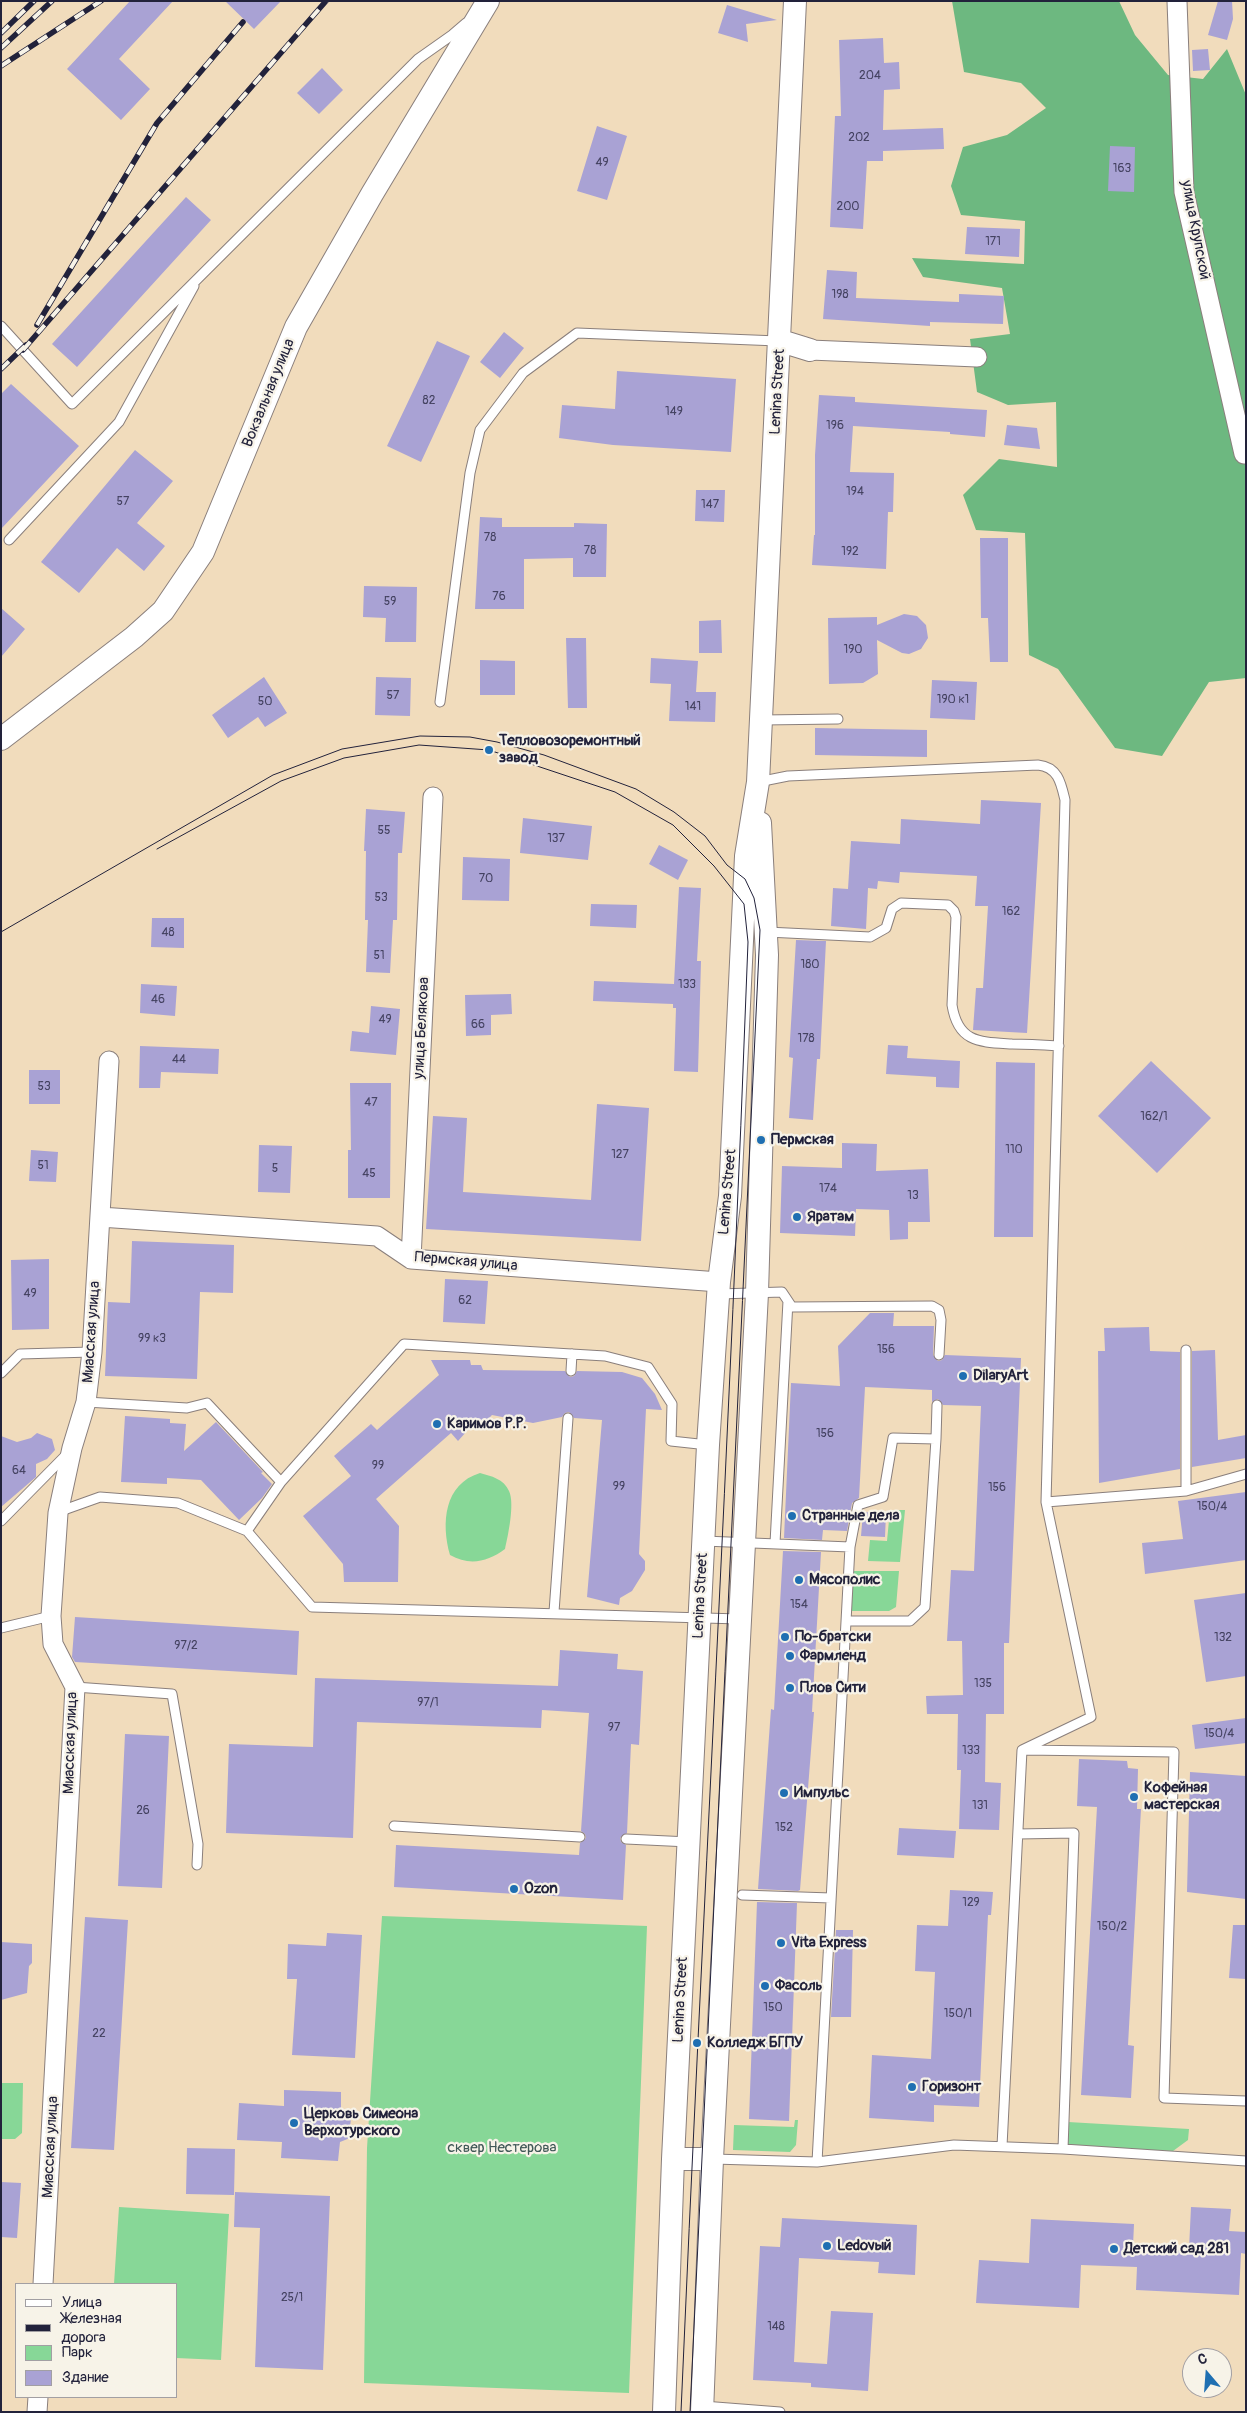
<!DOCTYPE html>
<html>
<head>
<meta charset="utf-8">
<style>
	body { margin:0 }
	#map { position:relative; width:1247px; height:2413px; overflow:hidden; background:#f1dcbc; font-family:Pangolin,sans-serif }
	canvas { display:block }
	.frame { position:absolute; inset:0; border:2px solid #22223b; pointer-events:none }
	.legend { position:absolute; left:15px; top:2283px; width:162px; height:115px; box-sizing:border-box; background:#f7f3e8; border:1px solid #a29fa3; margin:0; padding:6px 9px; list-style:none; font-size:15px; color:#22223b }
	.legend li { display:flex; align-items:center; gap:10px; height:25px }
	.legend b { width:25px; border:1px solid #a29fa3 }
	.north { position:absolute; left:1182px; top:2348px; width:50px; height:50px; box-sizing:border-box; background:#f7f3e8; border:1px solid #a29fa3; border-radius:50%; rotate:342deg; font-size:14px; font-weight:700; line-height:20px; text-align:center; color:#22223b }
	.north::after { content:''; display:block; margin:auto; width:18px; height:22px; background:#1f6fb2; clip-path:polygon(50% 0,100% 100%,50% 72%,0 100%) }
</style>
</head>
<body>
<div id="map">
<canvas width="1247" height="2413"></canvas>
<div class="frame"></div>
<ul class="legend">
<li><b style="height:6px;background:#fff"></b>Улица</li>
<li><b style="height:6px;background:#22223b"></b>Железная дорога</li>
<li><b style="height:14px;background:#87d797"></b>Парк</li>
<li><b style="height:14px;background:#a9a2d4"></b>Здание</li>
</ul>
<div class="north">С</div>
</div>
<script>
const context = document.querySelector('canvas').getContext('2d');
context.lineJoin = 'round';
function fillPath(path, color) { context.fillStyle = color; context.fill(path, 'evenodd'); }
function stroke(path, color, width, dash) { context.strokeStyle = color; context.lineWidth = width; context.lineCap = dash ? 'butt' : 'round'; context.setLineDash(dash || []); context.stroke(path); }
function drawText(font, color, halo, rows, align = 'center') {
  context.font = font + ' Pangolin,sans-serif'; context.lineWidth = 4.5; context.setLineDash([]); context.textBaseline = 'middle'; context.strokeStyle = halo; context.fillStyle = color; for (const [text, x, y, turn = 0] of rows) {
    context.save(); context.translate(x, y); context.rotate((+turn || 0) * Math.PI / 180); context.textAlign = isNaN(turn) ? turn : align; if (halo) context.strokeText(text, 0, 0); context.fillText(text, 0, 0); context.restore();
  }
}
const green = new Path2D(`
	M 480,1473 C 491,1476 504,1479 509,1491 C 515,1503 508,1536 505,1549 C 488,1562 469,1566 450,1555 C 441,1523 444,1484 480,1473 Z
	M 890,1510 L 905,1510 L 900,1562 L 868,1561 L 870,1540 L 887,1541 Z
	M 852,1571 L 899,1571 L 896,1607 L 889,1611 L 849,1611 Z
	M 382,1916 L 647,1926 L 629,2393 L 364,2383 L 367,2148 Z
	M 1,2083 L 23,2083 L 22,2133 L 15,2139 L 1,2139 Z
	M 795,2120 L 798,2120 L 796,2145 L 790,2152 L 733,2150 L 734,2125 L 794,2127 Z
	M 1068,2122 L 1189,2129 L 1188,2140 L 1173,2151 L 1067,2146 Z
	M 119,2207 L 229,2214 L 221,2360 L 176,2358 L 176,2284 L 114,2284 Z`);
const forest = new Path2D(`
	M 952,1 L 1119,1 L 1135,35 L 1168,75 L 1203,79 L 1227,49 L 1246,95 L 1246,678 L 1209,682 L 1162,756 L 1115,748 L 1058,669 L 1029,655 L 1025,533 L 976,530 L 963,495 L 999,459 L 1057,467 L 1056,402 L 1008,405 L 977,392 L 970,339 L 1010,334 L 1002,288 L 923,277 L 912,258 L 1024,264 L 1025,221 L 961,215 L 951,186 L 963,147 L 1007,135 L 1046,108 L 1021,83 L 964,72 Z`);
const building = new Path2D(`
	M 130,1 L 173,1 L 119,59 L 150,89 L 121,120 L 67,69 Z
	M 225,1 L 281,1 L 254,29 Z
	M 1218,1 L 1232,1 L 1233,19 L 1227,40 L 1208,35 Z
	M 727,5 L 777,20 L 746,24 L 748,42 L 718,33 Z
	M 883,38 L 884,63 L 899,62 L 900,89 L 884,90 L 883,130 L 943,128 L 944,149 L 883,151 L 883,161 L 867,161 L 863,229 L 830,227 L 835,116 L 841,116 L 839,40 Z
	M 1208,49 L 1210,70 L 1193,71 L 1192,50 Z
	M 322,68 L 343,90 L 319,114 L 297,93 Z
	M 597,126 L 627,136 L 607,200 L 577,191 Z
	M 1110,146 L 1135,147 L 1134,192 L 1108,191 Z
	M 186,197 L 211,220 L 77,367 L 52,344 Z
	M 967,227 L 1020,229 L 1019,257 L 965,254 Z
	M 827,270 L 857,272 L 856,298 L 959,302 L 959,294 L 1004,296 L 1003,324 L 930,322 L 930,326 L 823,319 Z
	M 504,332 L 524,348 L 500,378 L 480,362 Z
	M 437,341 L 470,356 L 421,462 L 387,446 Z
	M 617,371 L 736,379 L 731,452 L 613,445 L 559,438 L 562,405 L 615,409 Z
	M 11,384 L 79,446 L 1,529 L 1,394 Z
	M 819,395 L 855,397 L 855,402 L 987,410 L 985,437 L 950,434 L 950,432 L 853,426 L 850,472 L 894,473 L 893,512 L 888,512 L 886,569 L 812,565 L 814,535 L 815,535 L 815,455 Z
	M 1007,425 L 1037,428 L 1040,449 L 1004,445 Z
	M 135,450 L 173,481 L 137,523 L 165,546 L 144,571 L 117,548 L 79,593 L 41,562 Z
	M 696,490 L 725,490 L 724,522 L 695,521 Z
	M 480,517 L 502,518 L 502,527 L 574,527 L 574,523 L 607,524 L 606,577 L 573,577 L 573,558 L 524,559 L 524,609 L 475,609 Z
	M 980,538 L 1008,538 L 1008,662 L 990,662 L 988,618 L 981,618 Z
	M 364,586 L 417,587 L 416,642 L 385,642 L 386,618 L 363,617 Z
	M 1,608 L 25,629 L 1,657 Z
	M 904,614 L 917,616 L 926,625 L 928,638 L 921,649 L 909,654 L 902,653 L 877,640 L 878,674 L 863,683 L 829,684 L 828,618 L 877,617 L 877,625 Z
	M 721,620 L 722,653 L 699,653 L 699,621 Z
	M 566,638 L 586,638 L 587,708 L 568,708 Z
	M 651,658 L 698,661 L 696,692 L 716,692 L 715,722 L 669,721 L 671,684 L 650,683 Z
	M 480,660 L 515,661 L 515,695 L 480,695 Z
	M 264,677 L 287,713 L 265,727 L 258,717 L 228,738 L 212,715 Z
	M 376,677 L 411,678 L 410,716 L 375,715 Z
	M 932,680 L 977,682 L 975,720 L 930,718 Z
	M 815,728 L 927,730 L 927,757 L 815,755 Z
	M 981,800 L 1041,803 L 1027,1033 L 973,1030 L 976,988 L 983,988 L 988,906 L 975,906 L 977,876 L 900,872 L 899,883 L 878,881 L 877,889 L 868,888 L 866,929 L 831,926 L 833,888 L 848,889 L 851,841 L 900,844 L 901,819 L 980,824 Z
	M 366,809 L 405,812 L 402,853 L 398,853 L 397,920 L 393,920 L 390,973 L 366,972 L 368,920 L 365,920 L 366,851 L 364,851 Z
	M 523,818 L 592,826 L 588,860 L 520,853 Z
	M 659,845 L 688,860 L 678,880 L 649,864 Z
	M 463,857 L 510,859 L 509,901 L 462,900 Z
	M 679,887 L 701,888 L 697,961 L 701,961 L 698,1072 L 674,1071 L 676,1008 L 673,1008 L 673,1004 L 593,1001 L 594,981 L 674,984 Z
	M 591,904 L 637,905 L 636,928 L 590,926 Z
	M 152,918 L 184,918 L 184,948 L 151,947 Z
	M 796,940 L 826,941 L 820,1059 L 817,1059 L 813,1120 L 789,1118 L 793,1058 L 789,1057 Z
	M 141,984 L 177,986 L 175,1016 L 140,1013 Z
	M 511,994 L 512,1014 L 491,1015 L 491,1035 L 466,1036 L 465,995 Z
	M 371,1006 L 400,1009 L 396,1055 L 350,1051 L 352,1031 L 369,1033 Z
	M 888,1045 L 908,1046 L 907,1058 L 960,1061 L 959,1088 L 936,1087 L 936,1077 L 886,1074 Z
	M 140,1046 L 219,1049 L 218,1074 L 161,1072 L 160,1088 L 139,1088 Z
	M 1151,1061 L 1211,1118 L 1157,1173 L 1098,1116 Z
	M 996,1062 L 1035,1063 L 1033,1237 L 994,1237 Z
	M 29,1070 L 60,1070 L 60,1104 L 29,1104 Z
	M 350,1083 L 391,1083 L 390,1198 L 348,1198 L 348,1150 L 351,1150 Z
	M 597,1104 L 649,1108 L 641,1241 L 426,1229 L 433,1116 L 467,1118 L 463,1192 L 591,1200 Z
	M 842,1143 L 877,1144 L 876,1171 L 928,1169 L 930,1222 L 908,1222 L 908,1239 L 890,1240 L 889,1210 L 856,1209 L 855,1236 L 780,1233 L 782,1166 L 842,1168 Z
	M 259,1145 L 292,1146 L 290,1193 L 258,1192 Z
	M 31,1150 L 58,1152 L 56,1182 L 29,1181 Z
	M 132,1241 L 234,1245 L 233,1293 L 200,1292 L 197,1379 L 105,1376 L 108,1302 L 130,1303 Z
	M 49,1259 L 49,1329 L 12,1330 L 11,1260 Z
	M 445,1279 L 488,1281 L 485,1324 L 443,1322 Z
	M 870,1313 L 894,1313 L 893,1326 L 934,1326 L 933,1355 L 938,1361 L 942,1360 L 945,1355 L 1021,1358 L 1009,1643 L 1004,1643 L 1004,1714 L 986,1714 L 985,1782 L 1001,1783 L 999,1830 L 959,1829 L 961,1770 L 957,1770 L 958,1714 L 927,1714 L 926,1696 L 963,1695 L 962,1641 L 947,1641 L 951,1570 L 974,1571 L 981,1406 L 943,1405 L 938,1399 L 932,1402 L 932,1390 L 865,1387 L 859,1498 L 852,1503 L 847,1531 L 823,1530 L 822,1540 L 784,1538 L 791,1383 L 840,1386 L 838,1346 Z
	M 1149,1327 L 1150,1351 L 1180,1352 L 1180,1469 L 1099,1483 L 1098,1351 L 1105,1351 L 1104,1328 Z
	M 1215,1350 L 1218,1440 L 1246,1435 L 1246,1458 L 1192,1467 L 1192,1351 Z
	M 431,1360 L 470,1360 L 471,1365 L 481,1365 L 483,1370 L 565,1371 L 570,1377 L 574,1376 L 577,1371 L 622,1372 L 642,1378 L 655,1394 L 662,1410 L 646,1409 L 639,1554 L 645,1561 L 645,1570 L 632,1591 L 620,1598 L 619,1605 L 587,1597 L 602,1420 L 574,1418 L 569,1412 L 565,1413 L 562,1417 L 533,1423 L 492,1415 L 481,1426 L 475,1422 L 458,1441 L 451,1433 L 376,1499 L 399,1526 L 398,1582 L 344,1582 L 343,1564 L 303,1516 L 351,1476 L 334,1456 L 371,1424 L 377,1430 L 439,1375 Z
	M 125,1416 L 170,1419 L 170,1423 L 186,1424 L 184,1451 L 216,1422 L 263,1472 L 261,1473 L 272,1484 L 262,1498 L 239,1520 L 201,1480 L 167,1478 L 167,1484 L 121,1482 Z
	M 37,1433 L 52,1439 L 55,1450 L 47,1459 L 36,1464 L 36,1477 L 1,1507 L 1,1436 L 17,1442 L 31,1438 Z
	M 1246,1492 L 1246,1560 L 1145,1574 L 1142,1543 L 1183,1539 L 1178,1501 Z
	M 863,1512 L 886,1513 L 885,1537 L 861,1536 Z
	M 783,1551 L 821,1552 L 812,1712 L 814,1712 L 800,1890 L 798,1891 L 758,1889 L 771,1709 L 774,1710 Z
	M 1246,1593 L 1246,1676 L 1206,1682 L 1194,1600 Z
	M 75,1617 L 299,1631 L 297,1675 L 75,1662 L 72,1657 Z
	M 560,1650 L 618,1654 L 617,1669 L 643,1671 L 639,1745 L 631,1744 L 627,1833 L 620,1838 L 621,1842 L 626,1845 L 623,1900 L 394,1887 L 396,1845 L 579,1855 L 580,1843 L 586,1838 L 585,1834 L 581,1831 L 589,1713 L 542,1710 L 541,1728 L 357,1722 L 353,1838 L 226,1833 L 229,1744 L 313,1747 L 315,1678 L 558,1686 Z
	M 1246,1718 L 1246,1743 L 1195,1749 L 1192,1725 Z
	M 125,1734 L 169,1736 L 162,1888 L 118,1886 Z
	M 1079,1759 L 1127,1761 L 1128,1768 L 1138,1769 L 1137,1809 L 1141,1809 L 1128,2045 L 1134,2046 L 1131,2098 L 1081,2095 L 1097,1807 L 1077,1806 Z
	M 1190,1772 L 1246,1776 L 1246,1899 L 1187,1892 Z
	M 899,1828 L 956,1831 L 954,1858 L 897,1855 Z
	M 950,1890 L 993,1892 L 991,1915 L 988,1915 L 979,2107 L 934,2105 L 934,2122 L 869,2118 L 872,2055 L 931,2059 L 935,1972 L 915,1971 L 917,1925 L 948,1926 Z
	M 757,1902 L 797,1903 L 789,2121 L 749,2119 Z
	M 85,1917 L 128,1920 L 114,2150 L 71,2148 Z
	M 1233,1925 L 1246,1925 L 1246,1979 L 1229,1978 Z
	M 836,1930 L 853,1930 L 851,2017 L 831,2017 Z
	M 327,1933 L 362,1935 L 355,2058 L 292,2055 L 297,1979 L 287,1979 L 288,1944 L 326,1946 Z
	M 1,1942 L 32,1944 L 32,1963 L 29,1966 L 27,1993 L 1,2000 Z
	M 284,2090 L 341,2092 L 341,2112 L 351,2118 L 350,2128 L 350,2138 L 340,2142 L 338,2161 L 281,2158 L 282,2142 L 237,2140 L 239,2103 L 284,2106 Z
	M 187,2148 L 235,2149 L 234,2195 L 186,2194 Z
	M 1,2182 L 21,2183 L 17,2238 L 1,2237 Z
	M 235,2192 L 330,2196 L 323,2370 L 255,2367 L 260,2228 L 234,2227 Z
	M 1191,2207 L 1231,2209 L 1229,2231 L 1246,2232 L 1246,2254 L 1241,2253 L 1239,2295 L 1136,2290 L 1137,2267 L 1081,2265 L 1079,2308 L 976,2303 L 979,2260 L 1029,2263 L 1031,2219 L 1134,2224 L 1133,2246 L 1189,2249 Z
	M 782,2218 L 917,2225 L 915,2275 L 878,2273 L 879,2262 L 799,2258 L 794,2362 L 827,2364 L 831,2311 L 873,2313 L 868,2391 L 811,2387 L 811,2383 L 753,2380 L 760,2246 L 780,2247 Z`);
const service = new Path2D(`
	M 1,326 L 72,404 L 418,59 L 452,35 L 466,23
	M 9,540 L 119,422 L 194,286
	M 440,702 L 470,473 L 480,430 L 523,373 L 577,333 L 778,341
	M 762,720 L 838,719
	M 758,782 L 788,776 L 1038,765 C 1058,767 1061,783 1065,800 L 1046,1502 L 1091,1717 L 1022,1750 L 1002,2146
	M 767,932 L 870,937 L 886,928 L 892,909 L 901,903 L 948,905 L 954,911 L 956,917 L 952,1005 C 958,1043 980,1042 1012,1044 C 1028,1044 1044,1045 1059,1046
	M 719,1294 L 782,1292 L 792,1307 L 932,1306 L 939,1310 L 941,1320 L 939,1355
	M 1186,1350 L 1186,1491 L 1246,1474
	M 571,1371 L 572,1354
	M 1,1373 L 20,1354 L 92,1352
	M 86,1402 L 187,1408 L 207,1403 L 281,1482 L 247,1531
	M 936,1439 L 937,1405
	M 281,1482 L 404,1344 L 605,1356 L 648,1367 L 672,1404 L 671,1441 L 708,1445
	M 1046,1502 L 1186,1491
	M 58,1512 L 100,1497 L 178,1503 L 247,1531 L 312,1607 L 740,1619
	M 1,1521 L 67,1454
	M 704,1541 L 850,1547 L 817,2162 L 713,2159
	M 775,1543 L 788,1301
	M 554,1612 L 568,1418
	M 846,1621 L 910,1621 L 925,1607 L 936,1439 L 893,1438 L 883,1497 L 858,1505 L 850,1547
	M 1,1628 L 51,1616
	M 75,1687 L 172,1694 L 198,1844 L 197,1865
	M 1024,1750 L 1174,1752 L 1164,2098 L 1246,2101
	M 394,1826 L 580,1837
	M 626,1839 L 689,1842
	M 742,1895 L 831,1898
	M 1063,2149 L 1246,2161
	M 817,2162 L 954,2145 L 1063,2149 L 1074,1833 L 1018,1834
	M 703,2406 L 780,2412`);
const minor = new Path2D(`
	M 1177,1 L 1184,192 L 1244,454
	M 810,350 L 977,357
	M 100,1217 L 377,1236 L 411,1259 L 719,1282
	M 411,1259 L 433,797
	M 43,2284 L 75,1687 L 53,1644 L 51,1616 L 58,1513 L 72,1448 L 86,1402 L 92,1352 L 109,1061
	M 37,2412 L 38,2397`);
const tertiary = new Path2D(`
	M 781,341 L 810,350
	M 1,739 L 134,637 L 163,611 L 203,552 L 296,327 L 372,194 L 488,1
	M 673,2159 L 712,2159
	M 664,2412 L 673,2159 L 708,1445 L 719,1282 L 730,1196 L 746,856 L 758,782 L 795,1
	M 702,2412 L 712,2159 L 757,1293 L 767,955 L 760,823`);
const tram = new Path2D(`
	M 157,849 L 281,781 L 344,758 L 419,745 L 489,750 L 615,792 L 673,825 L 714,866 L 744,904 L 748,942 C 730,1432 702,1922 681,2412
	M 1,932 L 273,775 L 342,749 L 420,736 L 470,737 L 497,742 L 544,755 L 636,789 L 674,812 L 705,836 L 727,865 L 745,879 L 754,898 L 760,930 L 690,2412`);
const rail = new Path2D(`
	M 1,33 L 34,1
	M 1,48 L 52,1
	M 1,66 L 101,1
	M 37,325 L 157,123 L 243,22
	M 23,350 L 326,1
	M 1,369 L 26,345`);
const markers = [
	[489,750,5,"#1f6fb2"],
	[761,1140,5,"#1f6fb2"],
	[797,1217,5,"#1f6fb2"],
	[963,1376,5,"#1f6fb2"],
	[437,1424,5,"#1f6fb2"],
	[792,1516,5,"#1f6fb2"],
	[799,1580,5,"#1f6fb2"],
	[785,1637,5,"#1f6fb2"],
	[790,1656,5,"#1f6fb2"],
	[790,1688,5,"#1f6fb2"],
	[784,1793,5,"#1f6fb2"],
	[1134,1797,5,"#1f6fb2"],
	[514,1889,5,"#1f6fb2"],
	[781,1943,5,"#1f6fb2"],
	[765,1986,5,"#1f6fb2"],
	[697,2043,5,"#1f6fb2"],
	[912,2087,5,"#1f6fb2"],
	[294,2123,5,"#1f6fb2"],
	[827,2246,5,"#1f6fb2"],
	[1114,2249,5,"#1f6fb2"]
];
const numberNames = [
	["204",870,76],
	["202",859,138],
	["49",602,163],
	["163",1122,169],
	["200",848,207],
	["171",993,242],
	["198",840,295],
	["82",429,401],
	["149",674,412],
	["196",835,426],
	["194",855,492],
	["57",123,502],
	["147",710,505],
	["78",490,538],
	["78",590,551],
	["192",850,552],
	["76",499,597],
	["59",390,602],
	["190",853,650],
	["57",393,696],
	["190 к1",953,700],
	["50",265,702],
	["141",693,707],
	["55",384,831],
	["137",556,839],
	["70",486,879],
	["53",381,898],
	["162",1011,912],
	["48",168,933],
	["51",379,956],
	["180",810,965],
	["133",687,985],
	["46",158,1000],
	["49",385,1020],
	["66",478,1025],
	["178",806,1039],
	["44",179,1060],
	["53",44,1087],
	["47",371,1103],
	["162/1",1154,1117],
	["110",1014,1150],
	["127",620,1155],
	["51",43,1166],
	["5",275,1169],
	["45",369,1174],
	["174",828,1189],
	["13",913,1196],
	["49",30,1294],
	["62",465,1301],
	["99 к3",152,1339],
	["156",886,1350],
	["156",825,1434],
	["99",378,1466],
	["64",19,1471],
	["99",619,1487],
	["156",997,1488],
	["150/4",1212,1507],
	["154",799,1605],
	["132",1223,1638],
	["97/2",186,1646],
	["135",983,1684],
	["97/1",428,1703],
	["97",614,1728],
	["150/4",1219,1734],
	["133",971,1751],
	["131",980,1806],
	["26",143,1811],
	["152",784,1828],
	["129",971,1903],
	["150/2",1112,1927],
	["150",773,2008],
	["150/1",958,2014],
	["22",99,2034],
	["25/1",292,2298],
	["148",776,2327]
];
const streetNames = [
	["улица Крупской",1195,230,79],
	["Lenina Street",778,392,-87],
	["Вокзальная улица",269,393,-68],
	["улица Белякова",422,1028,-87],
	["Lenina Street",728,1192,-85],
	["Пермская улица",466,1262,5],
	["Миасская улица",92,1332,-86],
	["Lenina Street",701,1596,-87],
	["Миасская улица",71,1743,-88],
	["Lenina Street",681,2000,-87],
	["Миасская улица",51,2147,-87]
];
const poiNames = [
	["Тепловозоремонтный",499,741],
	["завод",499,758],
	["Пермская",771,1140],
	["Яратам",807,1217],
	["DilaryArt",973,1376],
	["Каримов Р.Р.",447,1424],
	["Странные дела",802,1516],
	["Мясополис",809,1580],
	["По-братски",795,1637],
	["Фармленд",800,1656],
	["Плов Сити",800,1688],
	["Кофейная",1144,1788],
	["мастерская",1144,1805],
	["Импульс",794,1793],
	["Ozon",524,1889],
	["Vita Express",791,1943],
	["Фасоль",775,1986],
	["Колледж БГПУ",707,2043],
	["Горизонт",922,2087],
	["Церковь Симеона",304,2114],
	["Верхотурского",304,2131],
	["Ledovый",837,2246],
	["Детский сад 281",1124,2249]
];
const parkNames = [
	["сквер Нестерова",502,2148]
];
fillPath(green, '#87d797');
fillPath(forest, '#6db880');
fillPath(building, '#a9a2d4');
stroke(service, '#8a7f7c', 11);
stroke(minor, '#8a7f7c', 21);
stroke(tertiary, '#8a7f7c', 24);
stroke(service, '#fff', 9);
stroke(minor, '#fff', 19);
stroke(tertiary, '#fff', 22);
stroke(tram, '#22223b', 1);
stroke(rail, '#22223b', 5.5);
stroke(rail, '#f7f3e8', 4, [11]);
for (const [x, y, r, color] of markers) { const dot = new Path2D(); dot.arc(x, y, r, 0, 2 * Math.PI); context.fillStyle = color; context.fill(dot); stroke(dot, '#f7f3e8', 2); }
drawText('12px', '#444261', null, numberNames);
drawText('15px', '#22223b', '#f7f3e8', streetNames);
drawText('bold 15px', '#22223b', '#f7f3e8', poiNames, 'left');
drawText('15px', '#405857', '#f7f3e8', parkNames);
</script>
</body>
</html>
